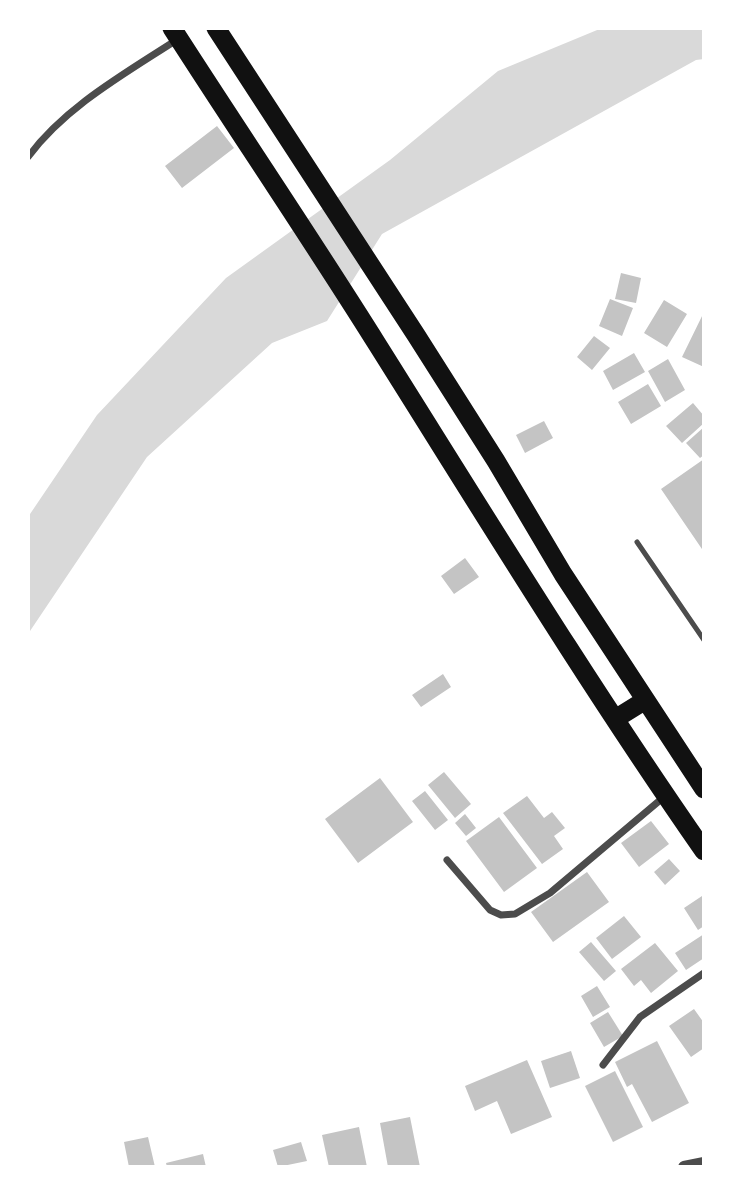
<!DOCTYPE html>
<html>
<head>
<meta charset="utf-8">
<style>
	body { margin:0 }
	#map { position:relative; width:732px; height:1195px; overflow:hidden; background:#fff; font-family:Arial,sans-serif }
	canvas { display:block }
	.frame { position:absolute; inset:0; border:30px solid #fff; pointer-events:none }
</style>
</head>
<body>
<div id="map">
<canvas width="732" height="1195"></canvas>
<div class="frame"></div>
</div>
<script>
const context = document.querySelector('canvas').getContext('2d');
context.lineJoin = 'round';
function fillPath(path, color) { context.fillStyle = color; context.fill(path, 'evenodd'); }
function stroke(path, color, width, dash) { context.strokeStyle = color; context.lineWidth = width; context.lineCap = dash ? 'butt' : 'round'; context.setLineDash(dash || []); context.stroke(path); }
const water = new Path2D(`
	M 602,28 L 704,28 L 704,59 L 696,60 L 382,234 L 327,321 L 272,343 L 147,457 L 28,634 L 28,517 L 97,415 L 226,278 L 390,160 L 498,71 Z`);
const building = new Path2D(`
	M 217,126 L 234,148 L 182,188 L 165,166 Z
	M 621,273 L 641,278 L 636,303 L 615,299 Z
	M 610,299 L 633,308 L 622,336 L 599,326 Z
	M 664,300 L 687,314 L 667,347 L 644,333 Z
	M 704,312 L 704,367 L 682,357 Z
	M 594,336 L 610,348 L 592,370 L 577,357 Z
	M 634,353 L 645,372 L 613,390 L 603,371 Z
	M 668,359 L 685,390 L 665,402 L 648,371 Z
	M 648,384 L 661,406 L 631,424 L 618,402 Z
	M 693,403 L 704,416 L 704,423 L 682,443 L 666,426 Z
	M 544,421 L 553,438 L 525,453 L 516,435 Z
	M 704,427 L 704,455 L 700,458 L 686,443 Z
	M 704,459 L 704,552 L 661,489 Z
	M 465,558 L 479,577 L 454,594 L 441,576 Z
	M 443,674 L 451,687 L 421,707 L 412,695 Z
	M 444,772 L 471,804 L 455,818 L 428,785 Z
	M 380,778 L 413,822 L 358,863 L 325,819 Z
	M 425,791 L 448,820 L 435,830 L 412,801 Z
	M 527,796 L 544,818 L 552,812 L 565,828 L 554,836 L 563,849 L 542,864 L 503,813 Z
	M 465,814 L 476,828 L 466,836 L 455,823 Z
	M 499,817 L 537,868 L 504,892 L 466,841 Z
	M 651,821 L 669,844 L 639,867 L 621,843 Z
	M 669,859 L 680,871 L 665,885 L 654,872 Z
	M 587,872 L 609,902 L 553,942 L 531,912 Z
	M 702,896 L 704,900 L 704,926 L 698,930 L 684,908 Z
	M 624,916 L 641,937 L 612,959 L 596,938 Z
	M 704,934 L 704,958 L 686,970 L 675,953 Z
	M 591,942 L 616,971 L 604,981 L 579,952 Z
	M 655,943 L 678,971 L 651,993 L 641,980 L 634,986 L 621,969 Z
	M 597,986 L 610,1007 L 593,1017 L 581,996 Z
	M 694,1009 L 704,1023 L 704,1048 L 691,1057 L 669,1026 Z
	M 608,1012 L 623,1036 L 604,1047 L 590,1023 Z
	M 657,1041 L 689,1103 L 652,1122 L 632,1084 L 627,1087 L 615,1062 Z
	M 571,1051 L 580,1078 L 550,1088 L 541,1061 Z
	M 527,1060 L 552,1117 L 511,1134 L 497,1101 L 475,1111 L 465,1086 Z
	M 615,1071 L 643,1127 L 613,1142 L 585,1086 Z
	M 410,1117 L 420,1167 L 388,1167 L 380,1123 Z
	M 359,1127 L 367,1167 L 329,1167 L 322,1135 Z
	M 148,1137 L 155,1167 L 129,1167 L 124,1142 Z
	M 301,1142 L 307,1161 L 278,1167 L 273,1150 Z
	M 203,1154 L 206,1167 L 167,1167 L 166,1163 Z`);
const service = new Path2D(`
	M 637,542 L 704,640`);
const minor = new Path2D(`
	M 28,157 C 66,106 126,73 178,39
	M 447,860 L 490,910 L 501,915 L 515,914 L 550,893 L 665,796
	M 603,1065 L 640,1017 L 704,973`);
const tertiary = new Path2D(`
	M 684,1167 L 704,1163`);
const trunk = new Path2D(`
	M 172,28 C 240,134 310,237 377,344 C 484,514 589,686 704,851
	M 216,28 L 416,335 L 496,461 L 563,574 L 704,789
	M 615,719 L 644,701`);
fillPath(water, '#d9d9d9');
fillPath(building, '#c4c4c4');
stroke(service, '#4c4c4c', 5);
stroke(minor, '#4c4c4c', 7);
stroke(tertiary, '#4c4c4c', 12);
stroke(trunk, '#111', 19);
</script>
</body>
</html>
